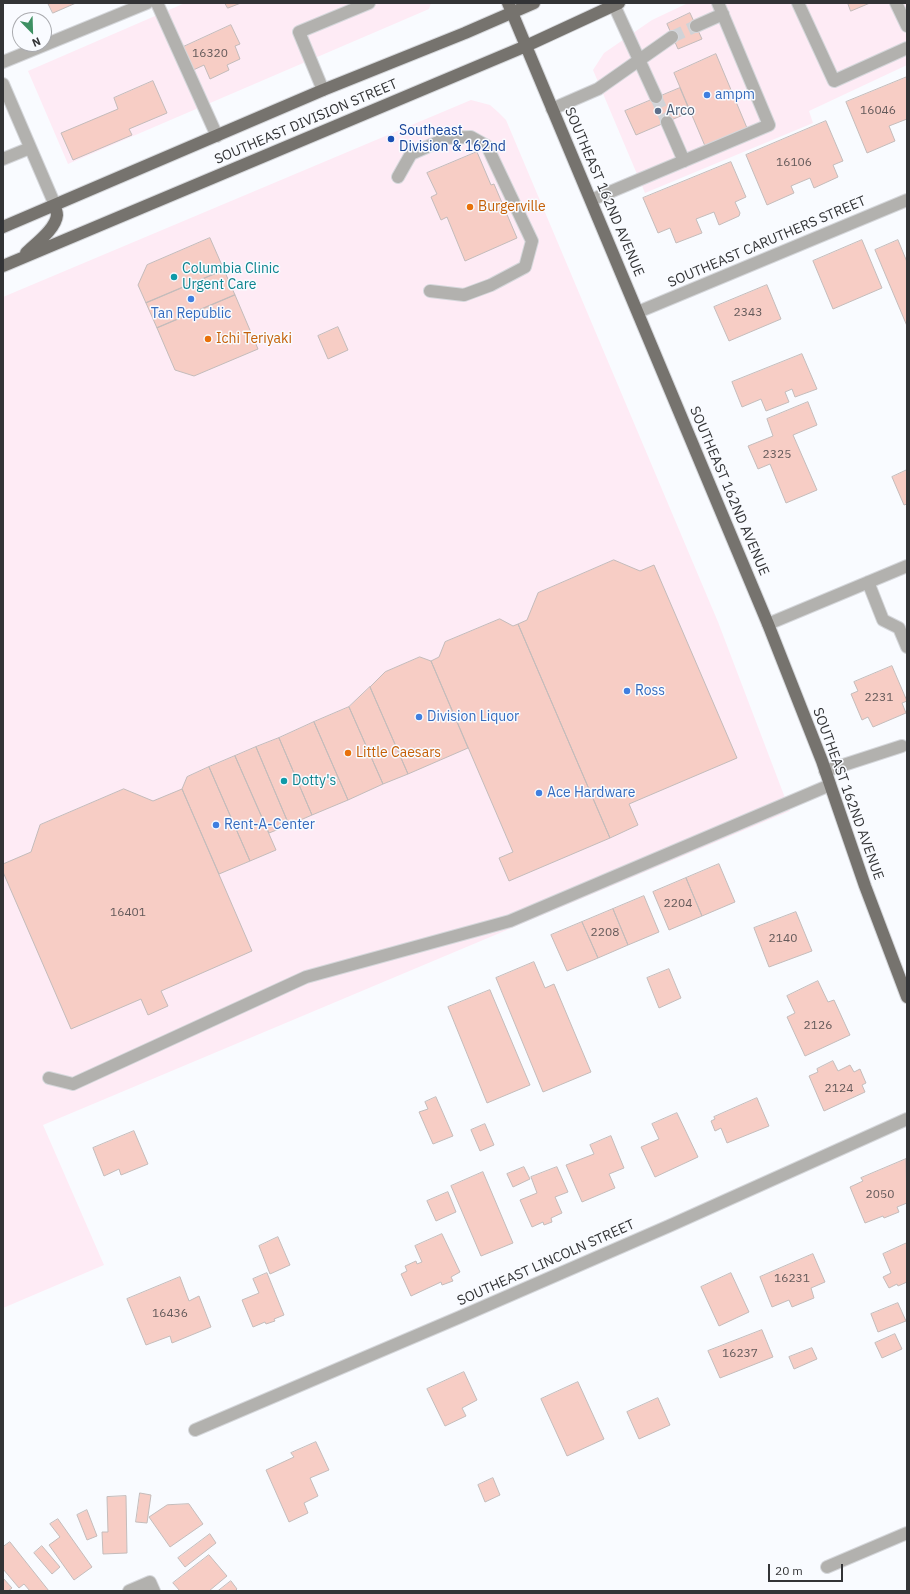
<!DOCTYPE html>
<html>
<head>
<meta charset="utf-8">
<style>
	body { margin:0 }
	#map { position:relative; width:910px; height:1594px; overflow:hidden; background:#f9fbff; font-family:"IBM Plex Sans",sans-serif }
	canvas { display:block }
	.frame { position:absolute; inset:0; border:4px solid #333436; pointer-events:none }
	.north { position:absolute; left:12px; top:12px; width:40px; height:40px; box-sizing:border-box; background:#f9fbff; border:1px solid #aaabaf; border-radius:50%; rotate:157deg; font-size:11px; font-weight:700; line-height:16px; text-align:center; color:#333436 }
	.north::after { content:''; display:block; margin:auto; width:14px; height:18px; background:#3d9062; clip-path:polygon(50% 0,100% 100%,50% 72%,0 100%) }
	.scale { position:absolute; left:768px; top:1564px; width:75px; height:18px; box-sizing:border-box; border:2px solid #333436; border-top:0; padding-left:5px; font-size:12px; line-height:14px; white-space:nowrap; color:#333436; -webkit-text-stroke:3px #f9fbff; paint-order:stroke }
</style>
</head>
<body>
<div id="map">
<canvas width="910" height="1594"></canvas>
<div class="frame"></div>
<div class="north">N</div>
<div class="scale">20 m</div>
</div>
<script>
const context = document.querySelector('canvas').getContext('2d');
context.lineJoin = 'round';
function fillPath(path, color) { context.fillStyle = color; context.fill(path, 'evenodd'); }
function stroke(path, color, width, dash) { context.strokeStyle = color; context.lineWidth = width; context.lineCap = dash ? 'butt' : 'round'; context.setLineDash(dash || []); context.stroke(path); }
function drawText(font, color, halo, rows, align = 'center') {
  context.font = font + ' "IBM Plex Sans",sans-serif'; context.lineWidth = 3; context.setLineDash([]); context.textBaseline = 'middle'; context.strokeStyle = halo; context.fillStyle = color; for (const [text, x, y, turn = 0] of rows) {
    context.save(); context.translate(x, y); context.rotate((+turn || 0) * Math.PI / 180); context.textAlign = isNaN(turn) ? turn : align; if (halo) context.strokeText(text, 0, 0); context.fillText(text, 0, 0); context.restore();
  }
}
const commercial = new Path2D(`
	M 185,3 L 431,3 L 429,9 L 68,164 L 28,71 Z
	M 688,3 L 907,3 L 907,65 L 809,111 L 813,123 L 645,193 L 593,70 L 604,53 L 652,20 Z
	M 471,100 L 490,105 L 498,112 L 506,120 L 718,622 L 790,811 L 43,1125 L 104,1265 L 3,1308 L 3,297 Z`);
const building = new Path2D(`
	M 48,3 L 76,3 L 53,13 Z
	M 225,3 L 241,3 L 228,8 Z
	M 848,3 L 870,3 L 851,11 Z
	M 690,13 L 702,39 L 678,49 L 667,24 Z
	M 231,25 L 240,44 L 235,46 L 240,59 L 227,65 L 229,70 L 210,79 L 204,65 L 189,72 L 179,49 Z
	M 716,54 L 747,128 L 705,146 L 674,73 Z
	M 907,77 L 907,119 L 889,126 L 895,141 L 867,153 L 846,102 Z
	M 153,81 L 167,113 L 129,129 L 132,135 L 73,160 L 61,133 L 118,109 L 114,98 Z
	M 680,88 L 690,112 L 636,135 L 625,111 Z
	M 826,121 L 843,161 L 833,165 L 838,177 L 814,188 L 810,178 L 791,186 L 794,193 L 767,205 L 746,155 Z
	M 477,152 L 491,185 L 494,184 L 517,238 L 465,261 L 447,217 L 441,220 L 431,197 L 437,194 L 427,173 Z
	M 731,162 L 746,197 L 735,202 L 740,213 L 739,216 L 719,225 L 714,212 L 696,219 L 702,233 L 676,243 L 670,228 L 658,233 L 643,198 Z
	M 210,238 L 224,270 L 146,303 L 138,285 L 147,265 Z
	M 862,240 L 882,288 L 833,309 L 813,261 Z
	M 898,240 L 907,262 L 907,326 L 875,250 Z
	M 224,270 L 235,295 L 157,328 L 146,303 Z
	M 767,285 L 781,319 L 729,341 L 714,307 Z
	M 235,295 L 258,349 L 194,376 L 175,370 L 157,328 Z
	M 338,327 L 348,350 L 328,359 L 318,336 Z
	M 802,354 L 817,389 L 795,397 L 792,389 L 785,392 L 789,402 L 766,411 L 761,399 L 742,407 L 732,382 Z
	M 808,402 L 817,425 L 793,435 L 817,490 L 786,503 L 770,464 L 758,469 L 748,446 L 773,436 L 767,419 Z
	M 907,470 L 907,504 L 904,505 L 892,477 Z
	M 614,560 L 640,571 L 654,565 L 737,758 L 629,804 L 638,825 L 610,838 L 518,624 L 527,620 L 538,593 Z
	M 500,619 L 513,626 L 518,624 L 610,838 L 509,881 L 499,858 L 513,852 L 431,661 L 439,657 L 445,642 Z
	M 420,657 L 431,661 L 468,748 L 408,774 L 370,687 L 385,672 Z
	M 892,666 L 907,701 L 902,703 L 906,713 L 873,727 L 868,717 L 862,720 L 851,694 L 858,691 L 854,682 Z
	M 370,687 L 408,774 L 383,784 L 349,707 Z
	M 349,707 L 383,784 L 348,800 L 314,722 Z
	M 314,722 L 348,800 L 312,815 L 279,738 Z
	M 279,738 L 312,815 L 289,825 L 256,747 Z
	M 256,747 L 289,825 L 269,833 L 235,756 Z
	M 235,756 L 276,850 L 250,861 L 209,767 Z
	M 209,767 L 250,861 L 219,874 L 182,789 L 187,777 Z
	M 124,789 L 153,801 L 182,789 L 252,951 L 161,991 L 168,1006 L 148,1015 L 141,999 L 71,1029 L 3,872 L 3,864 L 31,852 L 40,825 Z
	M 719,864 L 735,902 L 702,916 L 686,878 Z
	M 686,878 L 702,916 L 669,930 L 653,892 Z
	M 644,896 L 659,932 L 628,945 L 613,909 Z
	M 613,909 L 628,945 L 598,958 L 582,922 Z
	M 796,912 L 812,951 L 769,967 L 754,928 Z
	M 582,922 L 598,958 L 567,971 L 551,935 Z
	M 534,962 L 545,988 L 554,984 L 591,1072 L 543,1092 L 496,978 Z
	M 669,969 L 681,998 L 659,1008 L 647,978 Z
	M 818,981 L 828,1002 L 834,1000 L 850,1035 L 805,1056 L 787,1017 L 795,1013 L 787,996 Z
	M 490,990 L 530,1085 L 487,1103 L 448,1007 Z
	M 833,1061 L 838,1071 L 850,1065 L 854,1072 L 860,1069 L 866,1083 L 862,1085 L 865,1092 L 824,1111 L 809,1076 L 818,1072 L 817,1069 Z
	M 436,1097 L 453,1136 L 433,1144 L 419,1112 L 428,1109 L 425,1102 Z
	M 757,1098 L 769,1126 L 727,1143 L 721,1128 L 715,1131 L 711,1121 L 715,1119 L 714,1117 Z
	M 677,1113 L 698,1157 L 655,1177 L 641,1147 L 659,1139 L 652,1124 Z
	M 485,1124 L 494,1145 L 480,1151 L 471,1130 Z
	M 134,1131 L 148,1164 L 121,1175 L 119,1169 L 104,1176 L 93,1148 Z
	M 611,1136 L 624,1168 L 609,1174 L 615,1188 L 582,1202 L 566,1165 L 594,1154 L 590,1145 Z
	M 906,1159 L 907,1203 L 897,1207 L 899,1212 L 884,1218 L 883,1216 L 865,1223 L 850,1187 L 863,1181 L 861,1178 Z
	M 524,1167 L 530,1179 L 513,1187 L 507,1174 Z
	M 557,1167 L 568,1192 L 555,1197 L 562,1213 L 551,1218 L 552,1222 L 544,1225 L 543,1222 L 532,1227 L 520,1200 L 537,1193 L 531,1177 Z
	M 483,1172 L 513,1243 L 481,1256 L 451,1186 Z
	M 448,1192 L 456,1212 L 436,1221 L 427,1201 Z
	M 442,1234 L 460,1272 L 451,1277 L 453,1281 L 442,1285 L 441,1282 L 411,1296 L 401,1274 L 407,1271 L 405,1266 L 416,1261 L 417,1264 L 422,1262 L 415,1246 Z
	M 278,1237 L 290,1265 L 270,1274 L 259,1246 Z
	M 907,1243 L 907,1282 L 898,1286 L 897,1284 L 889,1288 L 883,1277 L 891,1273 L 883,1254 Z
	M 813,1254 L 825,1282 L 811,1288 L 814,1298 L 792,1307 L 789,1300 L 772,1307 L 760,1277 Z
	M 267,1273 L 284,1315 L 274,1319 L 275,1321 L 266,1324 L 265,1322 L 253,1327 L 242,1300 L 259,1293 L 253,1279 Z
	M 731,1273 L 749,1312 L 719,1326 L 701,1287 Z
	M 180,1277 L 189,1301 L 199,1296 L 211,1327 L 172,1343 L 170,1336 L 146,1345 L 127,1299 Z
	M 898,1303 L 906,1321 L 878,1332 L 871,1314 Z
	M 762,1330 L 773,1357 L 720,1378 L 708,1351 Z
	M 895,1334 L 902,1349 L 882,1358 L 875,1343 Z
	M 812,1348 L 817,1359 L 794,1369 L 789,1357 Z
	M 464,1372 L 477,1400 L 462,1408 L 466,1416 L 445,1426 L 427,1389 Z
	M 578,1382 L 604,1439 L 567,1456 L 541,1399 Z
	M 658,1398 L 670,1425 L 639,1439 L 627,1412 Z
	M 316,1442 L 329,1470 L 310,1478 L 318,1496 L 304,1503 L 308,1513 L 289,1522 L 266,1470 L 294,1457 L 291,1453 Z
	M 493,1478 L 500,1495 L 485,1502 L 478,1485 Z
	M 140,1493 L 151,1495 L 147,1523 L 136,1522 Z
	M 126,1496 L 127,1553 L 103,1554 L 102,1532 L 108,1532 L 107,1497 Z
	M 189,1504 L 203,1524 L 170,1547 L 149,1517 L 167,1505 Z
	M 87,1510 L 97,1536 L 87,1540 L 77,1515 Z
	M 58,1519 L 92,1567 L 74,1580 L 49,1545 L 60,1537 L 50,1524 Z
	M 210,1534 L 216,1543 L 185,1567 L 178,1558 Z
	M 10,1542 L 49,1591 L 30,1591 L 24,1584 L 19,1588 L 3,1569 L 3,1547 Z
	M 42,1546 L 60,1567 L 52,1574 L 34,1553 Z
	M 209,1555 L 227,1576 L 209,1591 L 180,1591 L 173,1583 Z
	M 3,1578 L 12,1588 L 8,1591 L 3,1591 Z
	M 231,1581 L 237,1589 L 235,1591 L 218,1591 Z`);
const minorTunnel = new Path2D(`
	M 672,37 L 696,26
	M 656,97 L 667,122`);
const minor = new Path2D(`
	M 157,3 L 217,136
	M 798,3 L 834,81 L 907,48
	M 896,3 L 907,26
	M 614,5 L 656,97
	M 696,26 L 723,14
	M 3,62 L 147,3
	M 3,84 L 55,205
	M 323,90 L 299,32 L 369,3
	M 552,109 L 598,89 L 672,37
	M 667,122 L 684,161
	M 3,159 L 30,148
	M 398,177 L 411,154 L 447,138 L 471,137 L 487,146 L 532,241 L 525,267 L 491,285 L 464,295 L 430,291
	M 591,200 L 769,125 L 718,3
	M 638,312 L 907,200
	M 868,582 L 883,620 L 899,628 L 907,647
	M 768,624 L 907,566
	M 825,771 L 902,746
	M 49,1078 L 73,1084 L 306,977 L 510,921 L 830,785
	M 195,1430 L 460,1317 L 669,1226 L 907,1119
	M 827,1567 L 907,1533
	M 129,1591 L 150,1582 L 154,1591`);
const major = new Path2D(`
	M 508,3 L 768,624 L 822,761 L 865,886 L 907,997
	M 3,227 L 323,90 L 465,33 L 534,3
	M 26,253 C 35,244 56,229 57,215 C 57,212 55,208 55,205
	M 3,266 L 526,46 L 619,3`);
const markers = [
	[707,95,4,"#3f7fe0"],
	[658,111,4,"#5c6f8a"],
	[391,139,4,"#1a4fb4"],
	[470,207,4,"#e8710a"],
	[174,277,4,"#0f9aa8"],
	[191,299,4,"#3f7fe0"],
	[208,339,4,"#e8710a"],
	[627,691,4,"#3f7fe0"],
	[419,717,4,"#3f7fe0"],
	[348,753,4,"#e8710a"],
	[284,781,4,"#0f9aa8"],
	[539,793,4,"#3f7fe0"],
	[216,825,4,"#3f7fe0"]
];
const numberNames = [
	["16320",210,54],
	["16046",878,111],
	["16106",794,163],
	["2343",748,313],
	["2325",777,455],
	["2231",879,698],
	["2204",678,904],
	["16401",128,913],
	["2208",605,933],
	["2140",783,939],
	["2126",818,1026],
	["2124",839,1089],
	["2050",880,1195],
	["16231",792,1279],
	["16436",170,1314],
	["16237",740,1354]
];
const shopNames = [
	["ampm",715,95],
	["Tan Republic",191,314,"center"],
	["Ross",635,691],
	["Division Liquor",427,717],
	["Ace Hardware",547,793],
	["Rent-A-Center",224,825]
];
const serviceNames = [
	["Arco",666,111]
];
const streetNames = [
	["SOUTHEAST DIVISION STREET",306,122,-23],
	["SOUTHEAST 162ND AVENUE",604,192,67],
	["SOUTHEAST CARUTHERS STREET",767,242,-23],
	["SOUTHEAST 162ND AVENUE",729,491,67],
	["SOUTHEAST 162ND AVENUE",848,794,70],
	["SOUTHEAST LINCOLN STREET",546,1263,-24]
];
const transitNames = [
	["Southeast",399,131],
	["Division & 162nd",399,147]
];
const foodNames = [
	["Burgerville",478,207],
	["Ichi Teriyaki",216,339],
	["Little Caesars",356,753]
];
const cultureNames = [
	["Columbia Clinic",182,269],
	["Urgent Care",182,285],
	["Dotty's",292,781]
];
fillPath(commercial, '#feebf5');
fillPath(building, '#f7cdc5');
stroke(building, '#c4bcbb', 1);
stroke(minorTunnel, '#d1d3d7', 12, [12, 6]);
stroke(minor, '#d5d7db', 14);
stroke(major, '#d5d7db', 14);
stroke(minor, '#b2b1ae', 12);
stroke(major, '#76736e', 12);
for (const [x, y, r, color] of markers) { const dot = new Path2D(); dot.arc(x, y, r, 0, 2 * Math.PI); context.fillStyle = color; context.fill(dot); stroke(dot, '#f9fbff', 1.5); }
drawText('12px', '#645a5a', null, numberNames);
drawText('14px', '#366cbe', '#f9fbff', shopNames, 'left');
drawText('14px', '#4e5e75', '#f9fbff', serviceNames, 'left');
drawText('14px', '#333436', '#f9fbff', streetNames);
drawText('14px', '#164399', '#f9fbff', transitNames, 'left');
drawText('14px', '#c56008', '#f9fbff', foodNames, 'left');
drawText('14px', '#0d838f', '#f9fbff', cultureNames, 'left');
</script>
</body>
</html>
